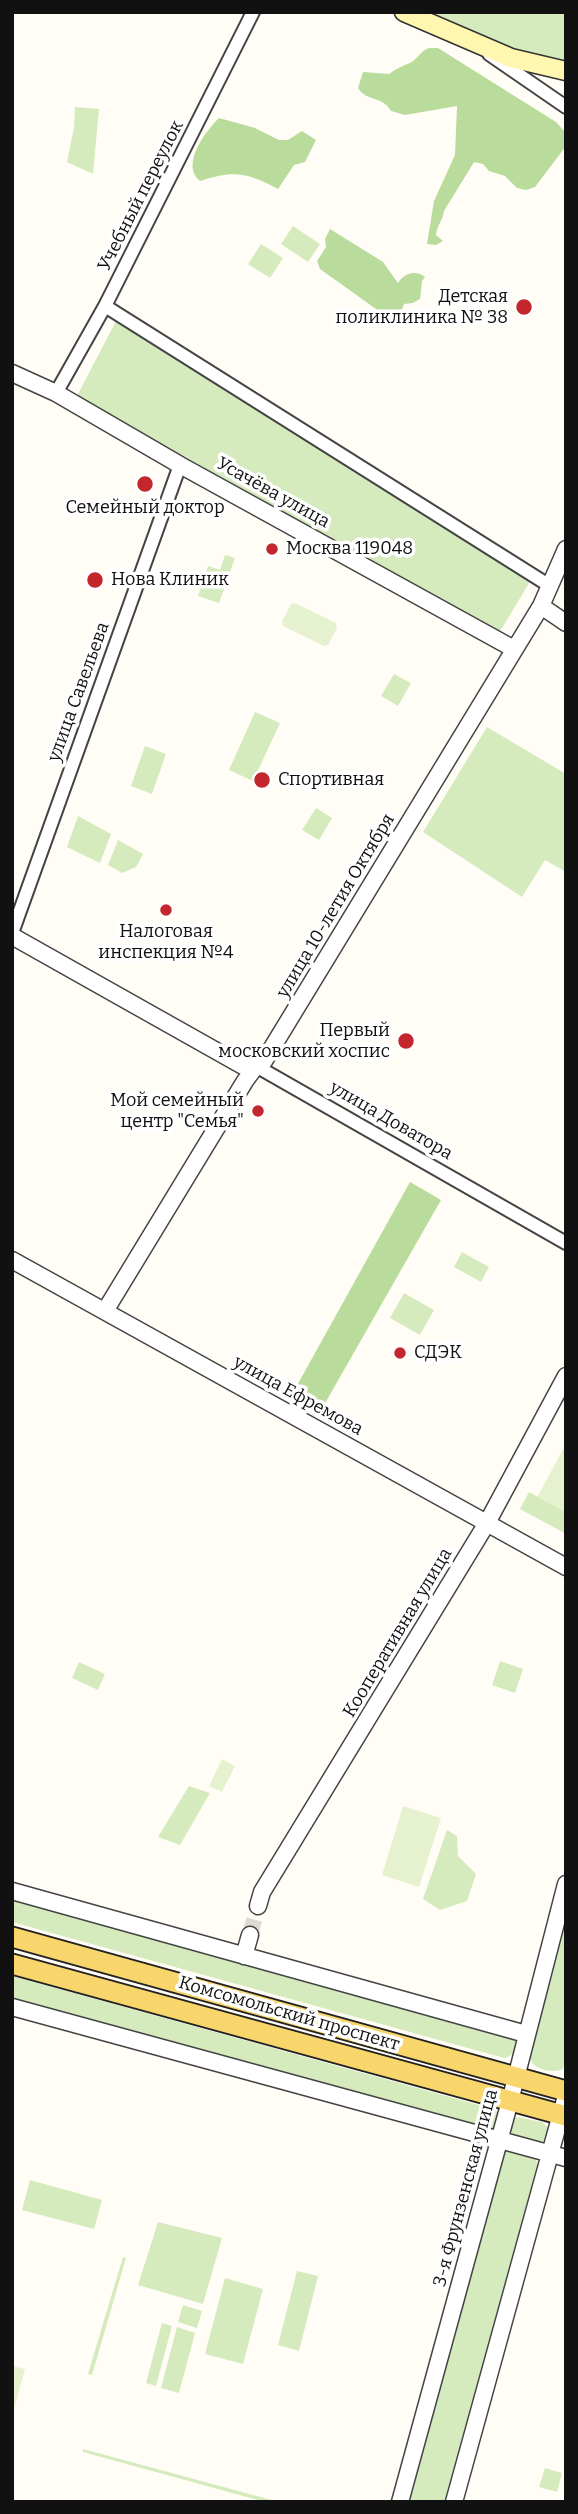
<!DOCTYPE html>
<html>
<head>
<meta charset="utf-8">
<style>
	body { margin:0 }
	#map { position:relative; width:578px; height:2514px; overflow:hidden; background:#fffdf5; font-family:Bitter,serif }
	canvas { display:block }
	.frame { position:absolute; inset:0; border:14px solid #111; pointer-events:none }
</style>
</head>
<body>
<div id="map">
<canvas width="578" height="2514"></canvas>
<div class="frame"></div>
</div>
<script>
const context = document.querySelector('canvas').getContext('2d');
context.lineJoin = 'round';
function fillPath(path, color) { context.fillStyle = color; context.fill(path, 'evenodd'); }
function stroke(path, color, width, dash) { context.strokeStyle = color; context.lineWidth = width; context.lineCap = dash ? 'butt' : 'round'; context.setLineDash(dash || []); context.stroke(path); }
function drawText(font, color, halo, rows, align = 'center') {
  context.font = font + ' Bitter,serif'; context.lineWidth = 7; context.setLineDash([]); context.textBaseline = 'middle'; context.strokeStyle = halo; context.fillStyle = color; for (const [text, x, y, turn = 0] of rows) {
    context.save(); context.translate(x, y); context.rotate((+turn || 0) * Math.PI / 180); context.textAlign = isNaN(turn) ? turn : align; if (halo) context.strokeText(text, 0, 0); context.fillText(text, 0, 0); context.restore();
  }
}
const green = new Path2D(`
	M 421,12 L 566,12 L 566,62 L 513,50 Z
	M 75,107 L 99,109 L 93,174 L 67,162 L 74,127 Z
	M 293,226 L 320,244 L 308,262 L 281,244 Z
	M 261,244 L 283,258 L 270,278 L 248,264 Z
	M 116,321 L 531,580 L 499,633 L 77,396 Z
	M 225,555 L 235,558 L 219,603 L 198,596 L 208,566 L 220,570 Z
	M 394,674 L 411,683 L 398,706 L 381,696 Z
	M 255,712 L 280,723 L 253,781 L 229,770 Z
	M 487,727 L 566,774 L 566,872 L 545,860 L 522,897 L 423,832 Z
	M 145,746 L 166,754 L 152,794 L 131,786 Z
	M 316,808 L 332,818 L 319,840 L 302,830 Z
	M 78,816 L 111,834 L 100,863 L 67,847 Z
	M 118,840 L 143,854 L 136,867 L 122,873 L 108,865 Z
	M 462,1252 L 489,1267 L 481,1282 L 454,1267 Z
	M 404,1293 L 434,1310 L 420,1335 L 390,1318 Z
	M 529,1492 L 566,1512 L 566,1534 L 520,1509 Z
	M 500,1661 L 523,1669 L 515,1693 L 492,1685 Z
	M 79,1662 L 105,1674 L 98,1690 L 72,1678 Z
	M 189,1786 L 210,1793 L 180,1845 L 158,1837 Z
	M 447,1830 L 457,1836 L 458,1856 L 476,1874 L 467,1901 L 440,1910 L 423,1899 Z
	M 12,1899 L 516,2039 C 519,2049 514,2056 504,2058 L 12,1922 Z
	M 566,1919 L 566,2057 L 563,2069 C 552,2074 533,2070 529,2057 Z
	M 12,1976 L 493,2109 L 500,2115 L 496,2129 L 491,2131 L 12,2001 Z
	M 517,2117 L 542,2122 L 548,2128 L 547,2137 L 544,2141 L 536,2142 L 513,2135 L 509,2127 L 511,2121 Z
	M 513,2149 C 526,2153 538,2153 538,2169 L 446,2502 L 406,2502 L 500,2157 L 505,2151 Z
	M 30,2180 L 102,2200 L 94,2229 L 22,2210 Z
	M 158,2222 L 222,2238 L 203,2304 L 138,2285 Z
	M 123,2257 L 126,2258 L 92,2375 L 88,2374 Z
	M 297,2271 L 318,2276 L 299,2351 L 278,2345 Z
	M 225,2278 L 263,2289 L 243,2364 L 205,2354 Z
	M 183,2305 L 202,2311 L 197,2328 L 178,2322 Z
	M 162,2323 L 172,2326 L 156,2386 L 146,2383 Z
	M 177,2327 L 195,2333 L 179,2393 L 161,2388 Z
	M 83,2449 L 279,2502 L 265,2502 L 83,2452 Z
	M 545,2468 L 562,2473 L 557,2492 L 539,2487 Z`);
const forest = new Path2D(`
	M 429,48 L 438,48 L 556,122 L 566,133 L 566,146 L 535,187 L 526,190 L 517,188 L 505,176 L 489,171 L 483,164 L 474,162 L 444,211 C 443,220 437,225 436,235 L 443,241 L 436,245 L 427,244 L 434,201 L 455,155 L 457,106 L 405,115 L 391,111 C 383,96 367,102 358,88 L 363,72 L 389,74 C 396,69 402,66 410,63 C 418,59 420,51 429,48 Z
	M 219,118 L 255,128 L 279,140 L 288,140 L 302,131 L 316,140 L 305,162 L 294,165 L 278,189 C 247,172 233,170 200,181 C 180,165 205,132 219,118 Z
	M 330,229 L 383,262 L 398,283 C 403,274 416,269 425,277 L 422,281 L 420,299 L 413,303 L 404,304 L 398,321 L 389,322 L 376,309 L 320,269 L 317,261 L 326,247 L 325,239 Z
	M 410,1182 L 441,1200 L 324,1405 L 295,1389 Z`);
const pitch = new Path2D(`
	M 295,603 L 336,623 L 337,628 L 328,645 L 324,646 L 283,626 L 282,621 L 291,604 Z
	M 566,1444 L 566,1512 L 537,1497 Z
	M 222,1759 L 235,1766 L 222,1792 L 209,1786 Z
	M 403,1806 L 441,1818 L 419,1887 L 382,1875 Z
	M 12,2366 L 25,2369 L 12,2416 Z`);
const tertiaryTunnel = new Path2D(`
	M 250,1935 L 258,1906`);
const minor = new Path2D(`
	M 489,54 L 566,107
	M 105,306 L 550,586
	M 56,393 L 105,306 L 253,12
	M 12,933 L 180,465
	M 256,1066 L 566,1243`);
const tertiary = new Path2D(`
	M 12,373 L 56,393 L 180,465 L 514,649
	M 541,606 L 566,623
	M 12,936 L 243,1066 L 256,1066
	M 12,1260 L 566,1567
	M 105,1311 L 245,1081 L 256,1066 L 264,1061 L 541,606 L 566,549
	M 12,1891 L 526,2034
	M 258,1906 L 262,1892 L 487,1523 L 566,1376
	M 244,1956 L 250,1935
	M 12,2007 L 566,2158
	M 400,2502 L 510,2101 L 566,1884
	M 454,2502 L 566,2096`);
const secondary = new Path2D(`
	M 404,12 L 511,58 L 566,71`);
const primary = new Path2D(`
	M 12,1937 L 566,2091
	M 12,1964 L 566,2116`);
const markers = [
	[524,307,9,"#c4262e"],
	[145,484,9,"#c4262e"],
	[272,549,7,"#c4262e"],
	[95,580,9,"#c4262e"],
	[262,780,9,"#c4262e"],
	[166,910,7,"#c4262e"],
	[406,1041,9,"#c4262e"],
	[258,1111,7,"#c4262e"],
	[400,1353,7,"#c4262e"]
];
const streetNames = [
	["Учебный переулок",141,196,-63],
	["Усачёва улица",273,493,29],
	["улица Савельева",79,692,-70],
	["улица 10-летия Октября",336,906,-59],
	["улица Доватора",391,1121,30],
	["улица Ефремова",298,1396,29],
	["Кооперативная улица",398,1633,-59],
	["Комсомольский проспект",289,2014,16],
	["3-я Фрунзенская улица",466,2188,-75]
];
const poiNames = [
	["Детская",508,297,"right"],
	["поликлиника № 38",508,318,"right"],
	["Семейный доктор",145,508,"center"],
	["Москва 119048",286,549],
	["Нова Клиник",111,580],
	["Спортивная",278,780],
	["Налоговая",166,932,"center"],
	["инспекция №4",166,953,"center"],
	["Первый",390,1031,"right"],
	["московский хоспис",390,1052,"right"],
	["Мой семейный",244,1101,"right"],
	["центр \"Семья\"",244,1122,"right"],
	["СДЭК",414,1353]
];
fillPath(green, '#d5ebbd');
fillPath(forest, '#b9dc9c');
fillPath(pitch, '#e6f2cf');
stroke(tertiaryTunnel, '#dbdad3', 16, [16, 8]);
stroke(minor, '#444', 16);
stroke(tertiary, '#444', 19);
stroke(secondary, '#333', 21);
stroke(primary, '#222', 23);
stroke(minor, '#fff', 12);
stroke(tertiary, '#fff', 16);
stroke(secondary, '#fff6b0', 18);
stroke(primary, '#f9d66b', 19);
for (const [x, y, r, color] of markers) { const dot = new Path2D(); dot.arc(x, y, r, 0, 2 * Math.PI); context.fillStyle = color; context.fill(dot); stroke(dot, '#fff', 2.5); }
drawText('18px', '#111', '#fff', streetNames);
drawText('18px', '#111', '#fff', poiNames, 'left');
</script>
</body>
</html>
